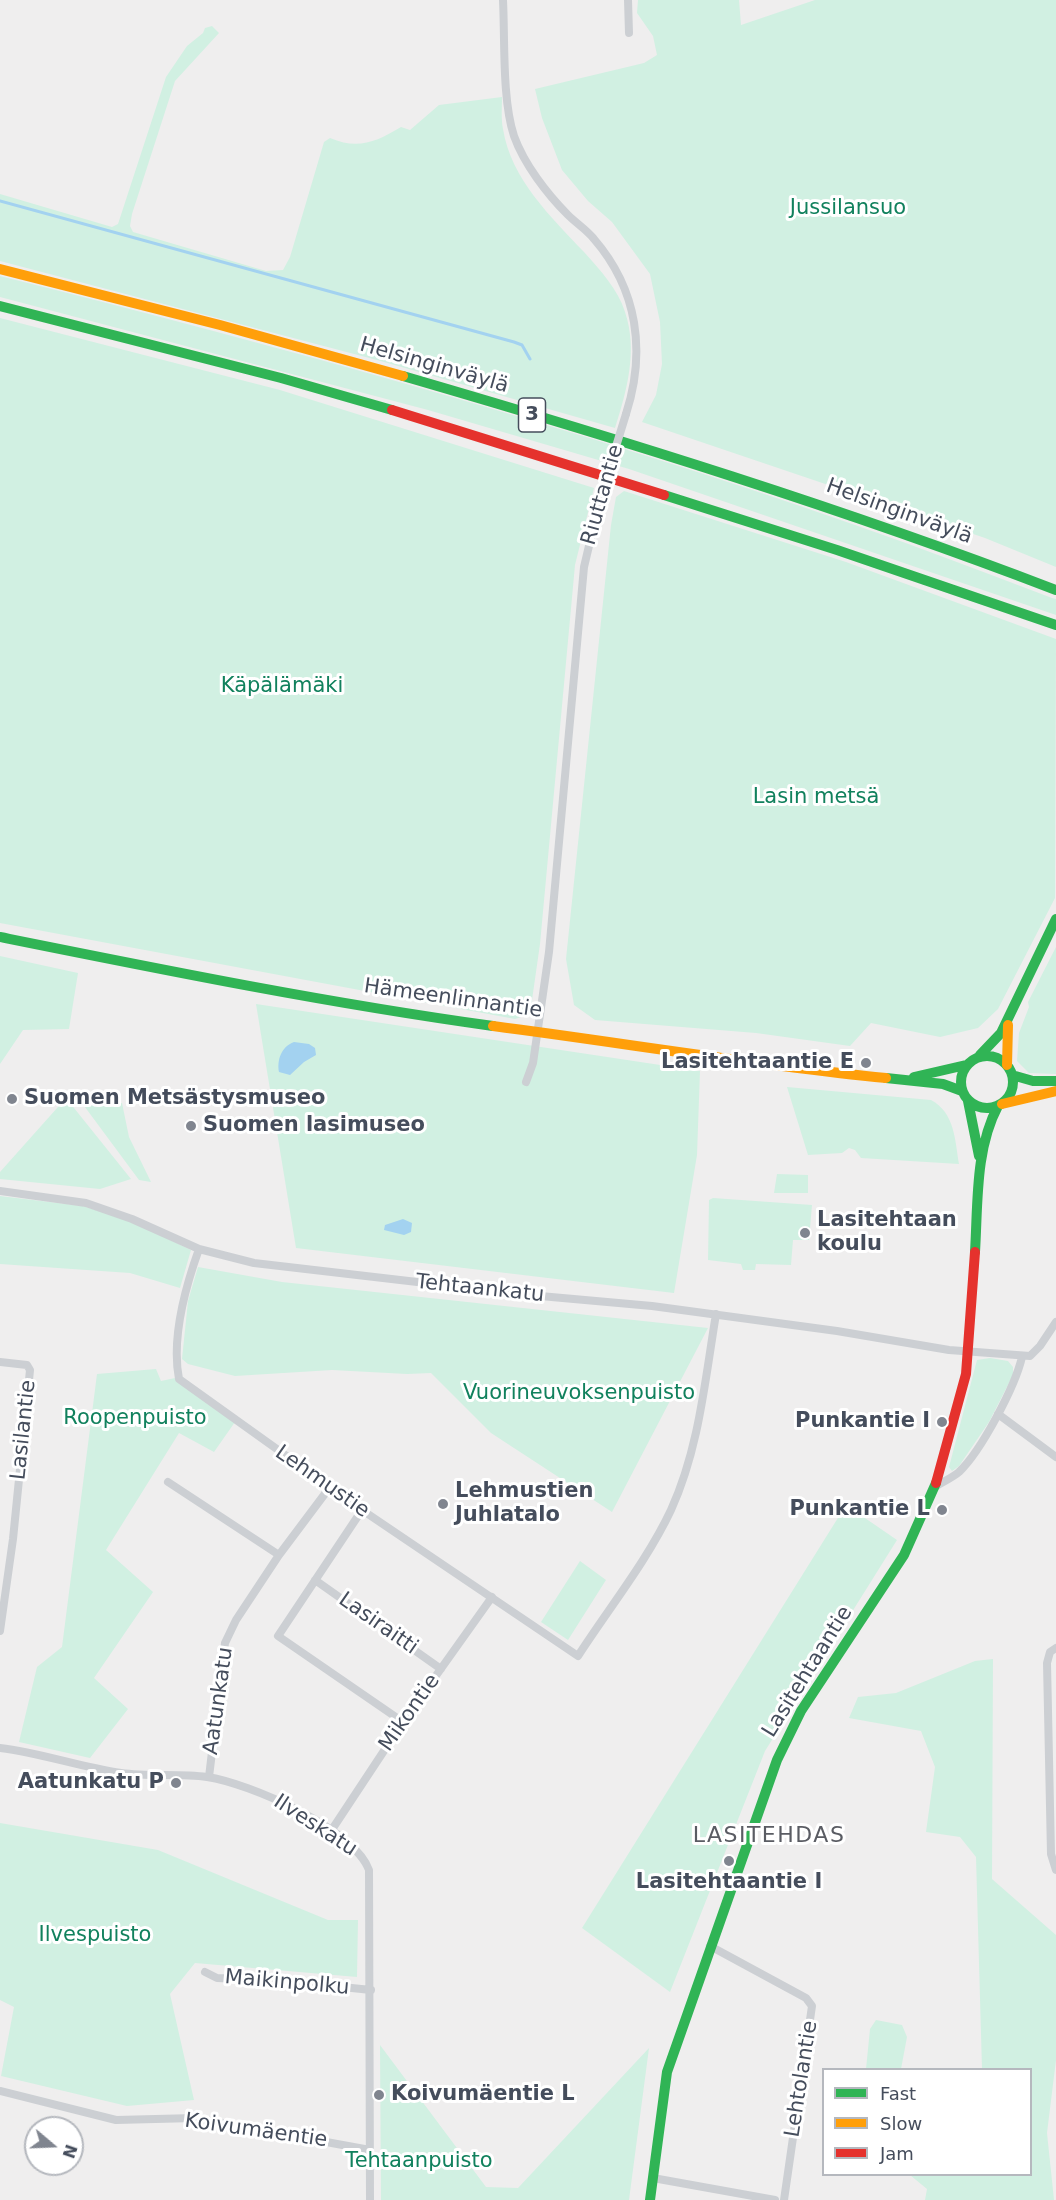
<!DOCTYPE html>
<html>
<head>
<meta charset="utf-8">
<style>
	body { margin:0 }
	#map { position:relative; width:1056px; height:2200px; overflow:hidden; background:#efeeee; font-family:"DejaVu Sans",sans-serif }
	canvas { display:block }
	.legend { position:absolute; left:822px; top:2068px; width:210px; height:108px; box-sizing:border-box; background:#fff; border:2px solid #b5b8be; margin:0; padding:8px 10px; list-style:none; font-size:18px; color:#454d5c }
	.legend li { display:flex; align-items:center; gap:12px; height:30px }
	.legend b { width:30px; border:2px solid #b5b8be }
	.north { position:absolute; left:24px; top:2116px; width:60px; height:60px; box-sizing:border-box; background:#fff; border:2px solid #b5b8be; border-radius:50%; rotate:109deg; font-size:16px; font-weight:700; line-height:24px; text-align:center; color:#454d5c }
	.north::after { content:''; display:block; margin:auto; width:21px; height:27px; background:#80858f; clip-path:polygon(50% 0,100% 100%,50% 72%,0 100%) }
</style>
</head>
<body>
<div id="map">
<canvas width="1056" height="2200"></canvas>
<ul class="legend">
<li><b style="height:8px;background:#30b455"></b>Fast</li>
<li><b style="height:8px;background:#ff9f0a"></b>Slow</li>
<li><b style="height:8px;background:#e5322d"></b>Jam</li>
</ul>
<div class="north">N</div>
</div>
<script>
const context = document.querySelector('canvas').getContext('2d');
context.lineJoin = 'round';
function fillPath(path, color) { context.fillStyle = color; context.fill(path, 'evenodd'); }
function stroke(path, color, width, dash) { context.strokeStyle = color; context.lineWidth = width; context.lineCap = dash ? 'butt' : 'round'; context.setLineDash(dash || []); context.stroke(path); }
function drawText(font, color, halo, rows, align = 'center') {
  context.font = font + ' "DejaVu Sans",sans-serif'; context.lineWidth = 6; context.setLineDash([]); context.textBaseline = 'middle'; context.strokeStyle = halo; context.fillStyle = color; for (const [text, x, y, turn = 0] of rows) {
    context.save(); context.translate(x, y); context.rotate((+turn || 0) * Math.PI / 180); context.textAlign = isNaN(turn) ? turn : align; if (halo) context.strokeText(text, 0, 0); context.fillText(text, 0, 0); context.restore();
  }
}
const green = new Path2D(`
	M 638,0 L 739,0 L 741,25 L 815,0 L 1056,0 L 1056,567 L 985,538 L 642,422 L 656,395 L 662,364 L 660,322 L 650,274 L 612,222 L 588,201 L 562,170 L 542,118 L 535,89 L 644,63 L 657,55 L 653,36 L 637,13 Z
	M 212,26 L 219,33 L 175,81 L 132,214 L 130,226 L 133,232 L 266,271 L 283,270 L 290,257 L 324,142 L 330,138 C 358,150 376,142 401,127 L 410,130 L 439,105 L 502,97 C 502,107 501,119 503,129 C 511,179 551,217 584,252 C 600,270 618,289 625,312 C 638,350 627,391 615,428 L 377,360 L 0,261 L 0,194 L 112,227 L 118,224 L 166,77 L 187,46 L 203,33 L 205,28 Z
	M 0,276 C 287,348 575,427 855,525 C 921,548 986,573 1052,598 L 1056,599 L 1056,615 L 629,469 L 428,410 L 0,297 Z
	M 0,318 L 280,390 L 594,488 L 575,565 L 540,944 L 530,1014 L 515,1019 L 0,923 Z
	M 624,491 L 846,562 L 1056,639 L 1055,898 L 998,1009 L 978,1028 L 940,1037 L 871,1023 L 850,1046 L 756,1033 L 595,1020 L 574,1005 L 566,959 L 611,525 L 616,497 Z
	M 1056,947 L 1056,1074 L 1029,1073 L 1017,1061 L 1019,1033 L 1029,1007 L 1028,1002 Z
	M 0,956 L 78,973 L 69,1029 L 23,1030 L 0,1064 Z
	M 256,1004 L 700,1071 L 697,1155 L 674,1293 L 296,1248 Z
	M 787,1087 L 931,1100 C 955,1113 955,1140 959,1164 L 861,1158 L 855,1150 L 849,1148 L 842,1153 L 808,1155 Z
	M 66,1098 L 131,1179 L 100,1189 L 0,1179 L 0,1172 Z
	M 79,1099 L 122,1103 L 129,1137 L 151,1182 L 139,1180 Z
	M 777,1174 L 808,1175 L 808,1193 L 774,1193 Z
	M 0,1196 L 83,1206 L 131,1221 L 191,1250 L 180,1288 L 130,1273 L 0,1264 Z
	M 713,1198 L 812,1205 L 809,1240 L 793,1240 L 791,1265 L 756,1264 L 755,1270 L 743,1270 L 741,1264 L 708,1260 L 709,1200 Z
	M 198,1267 L 282,1282 L 708,1328 L 612,1512 L 491,1433 L 431,1373 L 407,1374 L 332,1370 L 235,1376 L 188,1364 L 182,1359 L 188,1301 Z
	M 990,1358 L 1008,1361 L 1013,1367 L 1013,1375 L 989,1422 L 959,1466 L 952,1471 L 949,1467 L 977,1360 Z
	M 156,1369 L 161,1381 L 175,1378 L 235,1422 L 214,1452 L 179,1433 L 106,1550 L 153,1592 L 94,1678 L 128,1709 L 90,1758 L 19,1742 L 37,1667 L 62,1647 L 97,1374 Z
	M 846,1505 L 897,1540 L 765,1751 L 670,1992 L 582,1928 Z
	M 580,1561 L 606,1580 L 568,1640 L 541,1622 Z
	M 993,1659 L 992,1879 L 1056,1935 L 1056,2060 L 1047,2133 L 1054,2200 L 925,2200 L 927,2189 L 910,2175 L 1030,2174 L 1030,2070 L 982,2069 L 976,1857 L 960,1837 L 926,1832 L 935,1767 L 921,1731 L 849,1718 L 858,1697 L 896,1693 L 975,1661 Z
	M 0,1823 L 158,1850 L 328,1920 L 358,1920 L 357,1977 L 195,1963 L 170,1994 L 194,2100 L 127,2106 L 1,2076 L 14,2007 L 0,2000 Z
	M 876,2020 L 902,2025 L 907,2037 L 901,2069 L 866,2069 L 870,2029 Z
	M 380,2045 L 486,2187 L 518,2188 L 649,2048 L 629,2200 L 381,2200 Z`);
const water = new Path2D(`
	M 294,1042 L 309,1044 L 315,1048 L 316,1055 L 304,1062 L 290,1075 L 279,1072 C 277,1060 281,1047 294,1042 Z
	M 403,1219 L 412,1223 L 411,1232 L 404,1235 L 384,1230 L 385,1225 Z`);
const stream = new Path2D(`
	M 0,201 L 514,342 L 522,345 L 530,359`);
const street = new Path2D(`
	M 503,0 C 505,39 502,100 514,136 C 524,164 547,194 568,215 C 576,223 587,230 594,239 C 638,290 646,352 626,414
	M 628,0 L 629,33
	M 526,1082 L 533,1063 L 549,952 L 584,567 L 601,495
	M 0,1191 L 86,1203 L 132,1219 L 199,1249 L 254,1263 L 529,1295 L 652,1306 L 837,1331 L 949,1350 L 1030,1356 L 1040,1346 L 1056,1322
	M 199,1249 C 185,1288 171,1338 179,1379 L 362,1510 L 578,1656 C 609,1608 647,1561 671,1510 C 699,1449 705,1380 716,1314
	M 0,1362 L 27,1365 L 30,1370 L 13,1539 L 0,1631
	M 998,1414 L 1056,1457
	M 168,1482 L 279,1555 L 236,1620 L 225,1643 L 209,1777
	M 935,1487 C 942,1482 952,1478 959,1472 C 981,1451 1015,1387 1022,1357
	M 362,1510 L 278,1636 L 403,1722
	M 279,1555 L 330,1487
	M 315,1580 L 441,1669
	M 1056,1648 L 1050,1652 L 1047,1663 L 1051,1854 L 1056,1870
	M 0,1748 C 41,1753 80,1767 121,1773 C 149,1777 179,1773 207,1777 C 249,1783 354,1829 369,1870 L 370,2200
	M 331,1831 L 403,1722 L 492,1597
	M 710,1946 L 806,1998 L 812,2006 L 784,2200
	M 205,1972 L 217,1978 L 284,1981 L 371,1990
	M 0,2091 L 116,2120 L 195,2118 L 370,2150
	M 653,2178 L 775,2200`);
const fast = new Path2D(`
	M 0,306 L 281,378 L 392,410
	M 403,376 C 623,440 842,508 1056,590
	M 664,495 L 837,550 L 1056,625
	M 0,937 C 164,970 327,1003 493,1026
	M 980,1055 L 1001,1033 L 1056,919
	M961 1082a26 26 0 1 1 52 0a26 26 0 1 1-52 0Z
	M 1012,1075 L 1033,1081 L 1056,1081
	M 914,1077 L 966,1065
	M 886,1078 L 943,1084 L 962,1091
	M 968,1101 L 979,1156
	M 975,1252 C 978,1204 975,1149 998,1106
	M 650,2200 L 667,2072 L 777,1760 L 801,1711 L 904,1555 L 936,1483`);
const slow = new Path2D(`
	M 0,269 L 220,325 L 403,376
	M 493,1026 C 624,1043 754,1065 886,1078
	M 1007,1065 L 1008,1025
	M 1002,1104 L 1056,1091`);
const jam = new Path2D(`
	M 392,410 L 664,495
	M 936,1483 L 966,1374 L 975,1252`);
const streetBridge = new Path2D(`
	M 601,495 L 626,414`);
const markers = [
	[866,1063,6,"#80858f"],
	[12,1099,6,"#80858f"],
	[191,1126,6,"#80858f"],
	[805,1233,6,"#80858f"],
	[942,1422,6,"#80858f"],
	[443,1504,6,"#80858f"],
	[942,1510,6,"#80858f"],
	[176,1783,6,"#80858f"],
	[729,1861,6,"#80858f"],
	[379,2095,6,"#80858f"]
];
const shields = [
	[532,415,27]
];
const shieldNames = [
	["3",532,415]
];
const parkNames = [
	["Jussilansuo",848,209],
	["Käpälämäki",282,687],
	["Lasin metsä",816,798],
	["Vuorineuvoksenpuisto",579,1394],
	["Roopenpuisto",135,1419],
	["Ilvespuisto",95,1936],
	["Tehtaanpuisto",419,2162]
];
const streetNames = [
	["Helsinginväylä",434,366,16],
	["Riuttantie",603,495,-74],
	["Helsinginväylä",899,512,20],
	["Hämeenlinnantie",453,999,8],
	["Tehtaankatu",480,1289,6],
	["Lasilantie",24,1430,-84],
	["Lehmustie",322,1482,35],
	["Lasiraitti",378,1624,35],
	["Lasitehtaantie",808,1672,-58],
	["Aatunkatu",219,1701,-82],
	["Mikontie",410,1713,-55],
	["Ilveskatu",315,1826,33],
	["Maikinpolku",287,1983,5],
	["Lehtolantie",802,2079,-81],
	["Koivumäentie",256,2131,8]
];
const poiNames = [
	["Lasitehtaantie E",854,1063,"right"],
	["Suomen Metsästysmuseo",24,1099],
	["Suomen lasimuseo",203,1126],
	["Lasitehtaan",817,1221],
	["koulu",817,1245],
	["Punkantie I",930,1422,"right"],
	["Lehmustien",455,1492],
	["Juhlatalo",455,1516],
	["Punkantie L",930,1510,"right"],
	["Aatunkatu P",164,1783,"right"],
	["Lasitehtaantie I",729,1883,"center"],
	["Koivumäentie L",391,2095]
];
const neighbourhoodNames = [
	["LASITEHDAS",769,1836]
];
fillPath(green, '#d1f0e2');
fillPath(water, '#a3d2f0');
stroke(stream, '#a3d2f0', 3);
stroke(street, '#cccfd3', 8);
stroke(fast, '#30b455', 10);
stroke(slow, '#ff9f0a', 10);
stroke(jam, '#e5322d', 10);
stroke(streetBridge, '#cccfd3', 8);
for (const [x, y, r, color] of markers) { const dot = new Path2D(); dot.arc(x, y, r, 0, 2 * Math.PI); context.fillStyle = color; context.fill(dot); stroke(dot, '#fff', 2); }
for (const [x, y, w] of shields) { const box = new Path2D(); box.roundRect(x - w / 2, y - 17, w, 34, 4.5); context.fillStyle = '#fff'; context.fill(box); stroke(box, '#454d5c', 1.5); }
drawText('bold 20px', '#454d5c', null, shieldNames);
drawText('21px', '#11815d', '#fff', parkNames);
drawText('21px', '#454d5c', '#fff', streetNames);
drawText('bold 21px', '#454d5c', '#fff', poiNames, 'left');
context.letterSpacing = '1.5px';
drawText('22px', '#5a5c63', '#fff', neighbourhoodNames);
context.letterSpacing = '0px';
</script>
</body>
</html>
